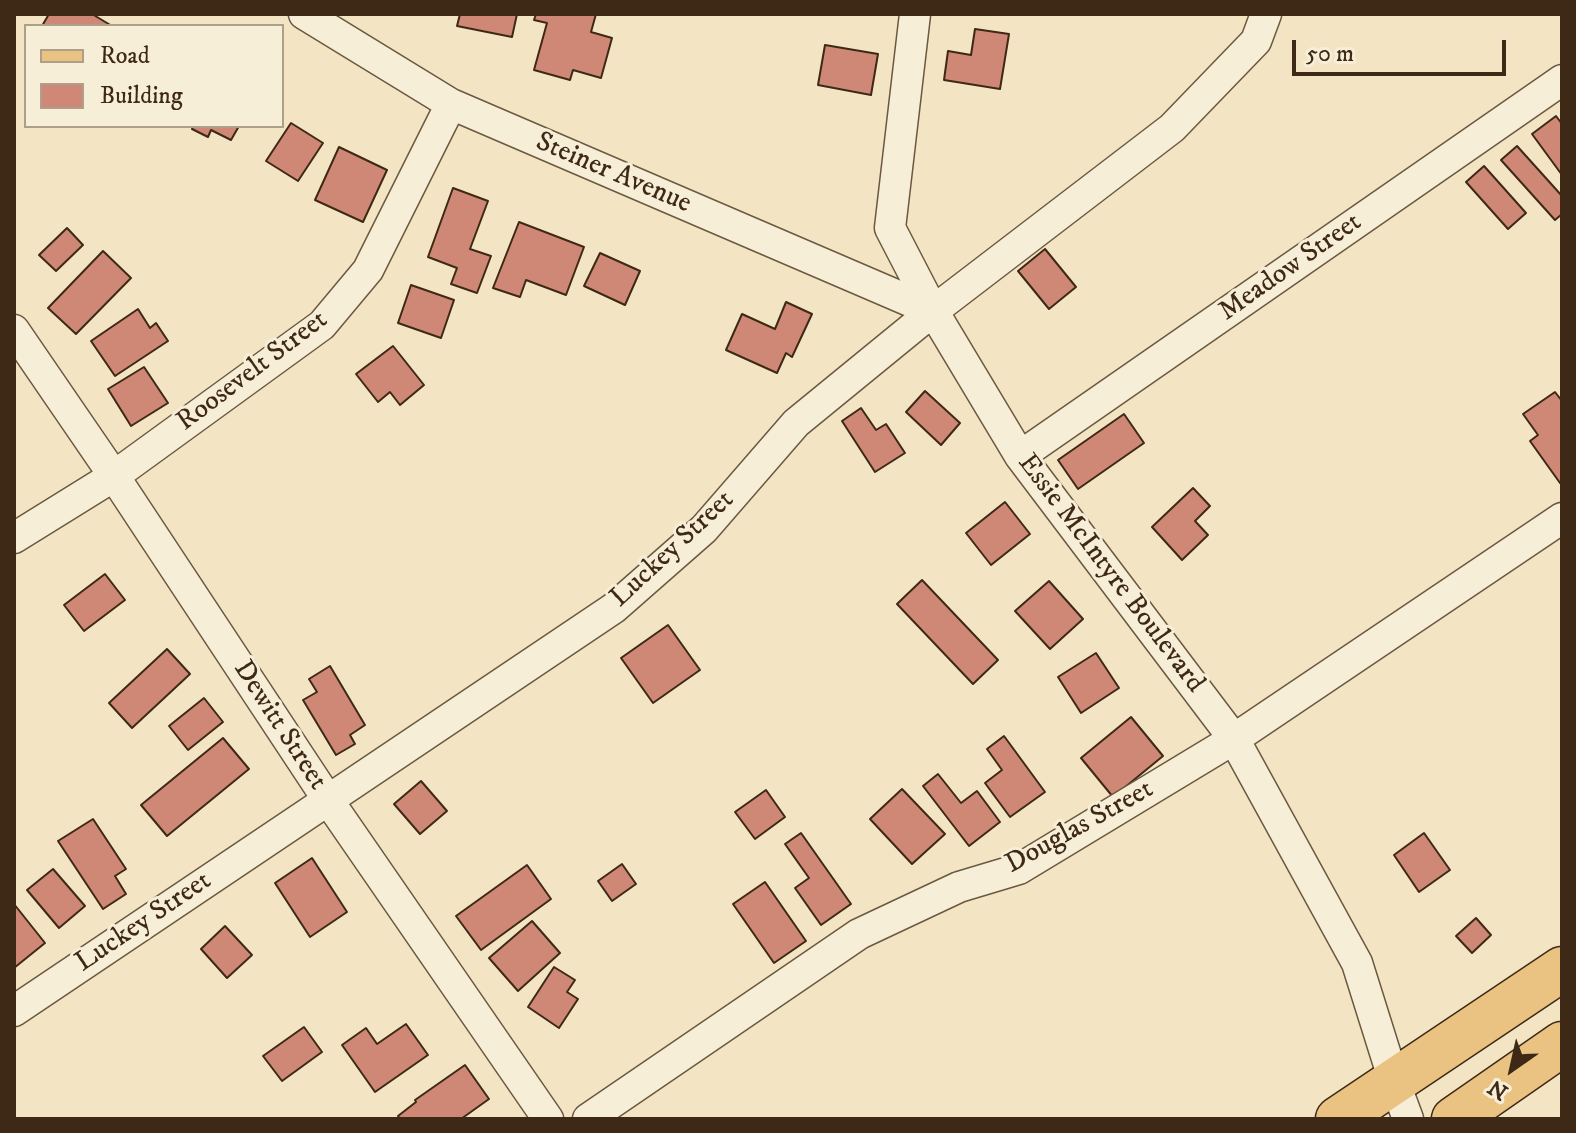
<!DOCTYPE html>
<html>
<head>
<meta charset="utf-8">
<style>
	body { margin:0 }
	#map { position:relative; width:1576px; height:1133px; overflow:hidden; background:#f3e5c3; font-family:"IM FELL DW Pica",serif }
	canvas { display:block }
	.frame { position:absolute; inset:0; border:16px solid #3e2916; pointer-events:none }
	.legend { position:absolute; left:24px; top:24px; width:260px; height:104px; box-sizing:border-box; background:#f7eed8; border:2px solid #ad9f8a; margin:0; padding:10px 14px; list-style:none; font-size:24px; color:#3e2916 }
	.legend li { display:flex; align-items:center; gap:16px; height:40px }
	.legend b { width:40px; border:2px solid #ad9f8a }
	.north { position:absolute; left:1472px; top:1029px; width:80px; height:80px; -webkit-text-stroke:6px #f7eed8; paint-order:stroke; rotate:214deg; font-size:22px; font-weight:700; line-height:32px; text-align:center; color:#3e2916 }
	.north::after { content:''; display:block; margin:auto; width:28px; height:36px; background:#3e2916; clip-path:polygon(50% 0,100% 100%,50% 72%,0 100%) }
	.scale { position:absolute; left:1292px; top:40px; width:214px; height:36px; box-sizing:border-box; border:4px solid #3e2916; border-top:0; padding-left:10px; font-size:24px; line-height:28px; white-space:nowrap; color:#3e2916; -webkit-text-stroke:6px #f7eed8; paint-order:stroke }
</style>
</head>
<body>
<div id="map">
<canvas width="1576" height="1133"></canvas>
<div class="frame"></div>
<ul class="legend">
<li><b style="height:10px;background:#eac282"></b>Road</li>
<li><b style="height:22px;background:#d08876"></b>Building</li>
</ul>
<div class="north">N</div>
<div class="scale">50 m</div>
</div>
<script>
const context = document.querySelector('canvas').getContext('2d');
context.lineJoin = 'round';
function fillPath(path, color) { context.fillStyle = color; context.fill(path, 'evenodd'); }
function strokePath(path, color, width, dash) { context.strokeStyle = color; context.lineWidth = width; context.lineCap = dash ? 'butt' : 'round'; context.setLineDash(dash || []); context.stroke(path); }
function label(font, color, halo, rows, align = 'center') {
  context.font = font + ' "IM FELL DW Pica",serif'; context.lineWidth = 6; context.setLineDash([]); context.textBaseline = 'middle'; context.strokeStyle = halo; context.fillStyle = color; for (const [text, x, y, turn = 0] of rows) {
    context.save(); context.translate(x, y); context.rotate((+turn || 0) * Math.PI / 180); context.textAlign = isNaN(turn) ? turn : align; if (halo) context.strokeText(text, 0, 0); context.fillText(text, 0, 0); context.restore();
  }
}
const building = new Path2D(`
	M 49,14 L 92,14 L 112,26 L 42,26 Z
	M 460,14 L 517,14 L 512,37 L 457,26 Z
	M 536,14 L 596,14 L 591,32 L 612,38 L 601,78 L 573,70 L 570,80 L 534,70 L 547,23 L 534,20 Z
	M 975,29 L 1009,34 L 1000,89 L 944,80 L 948,51 L 971,55 Z
	M 825,45 L 878,54 L 871,95 L 818,85 Z
	M 1556,116 L 1562,124 L 1562,175 L 1532,134 Z
	M 291,123 L 323,143 L 298,181 L 266,161 Z
	M 193,126 L 239,126 L 231,140 L 211,130 L 208,137 L 192,129 Z
	M 1517,146 L 1562,196 L 1562,214 L 1555,220 L 1501,160 Z
	M 339,147 L 387,170 L 363,222 L 315,200 Z
	M 1484,166 L 1526,213 L 1508,229 L 1466,182 Z
	M 453,188 L 488,201 L 470,249 L 491,256 L 477,293 L 451,284 L 457,268 L 428,257 Z
	M 519,222 L 584,247 L 566,295 L 526,280 L 520,297 L 493,288 Z
	M 67,228 L 83,245 L 56,271 L 39,255 Z
	M 1045,249 L 1076,287 L 1049,309 L 1018,271 Z
	M 103,251 L 131,278 L 76,334 L 48,308 Z
	M 600,253 L 640,271 L 625,305 L 584,286 Z
	M 411,285 L 454,300 L 441,338 L 398,323 Z
	M 786,302 L 812,314 L 792,357 L 786,353 L 777,373 L 726,350 L 742,314 L 775,329 Z
	M 138,309 L 150,328 L 156,323 L 168,341 L 115,376 L 91,341 Z
	M 393,346 L 424,385 L 400,405 L 390,392 L 378,402 L 356,374 Z
	M 144,367 L 168,403 L 131,426 L 108,389 Z
	M 925,391 L 960,423 L 941,445 L 906,412 Z
	M 1555,392 L 1562,401 L 1562,481 L 1560,483 L 1530,441 L 1538,435 L 1523,414 Z
	M 861,408 L 876,430 L 886,424 L 905,453 L 875,472 L 842,421 Z
	M 1124,414 L 1144,443 L 1078,489 L 1058,460 Z
	M 1193,488 L 1210,506 L 1195,521 L 1208,535 L 1182,560 L 1152,527 Z
	M 1005,502 L 1030,534 L 991,565 L 966,533 Z
	M 105,574 L 125,600 L 84,631 L 64,605 Z
	M 922,580 L 998,660 L 973,684 L 897,604 Z
	M 1049,581 L 1083,619 L 1050,649 L 1015,611 Z
	M 668,625 L 700,670 L 653,703 L 621,658 Z
	M 167,649 L 190,674 L 132,728 L 109,703 Z
	M 1096,653 L 1119,688 L 1081,713 L 1058,677 Z
	M 330,666 L 365,725 L 350,735 L 355,744 L 336,755 L 303,700 L 317,692 L 309,679 Z
	M 204,698 L 223,722 L 188,750 L 169,726 Z
	M 1131,717 L 1163,756 L 1113,797 L 1081,758 Z
	M 1004,736 L 1045,792 L 1010,817 L 985,783 L 1002,770 L 987,749 Z
	M 223,738 L 249,769 L 167,836 L 141,805 Z
	M 938,774 L 961,803 L 977,791 L 1000,822 L 969,846 L 923,786 Z
	M 421,781 L 447,811 L 420,834 L 394,804 Z
	M 902,789 L 945,834 L 912,864 L 870,819 Z
	M 766,790 L 785,817 L 755,839 L 735,812 Z
	M 93,819 L 126,869 L 115,876 L 126,894 L 103,909 L 58,841 Z
	M 801,833 L 851,904 L 821,925 L 795,888 L 809,878 L 785,844 Z
	M 1424,833 L 1450,870 L 1419,892 L 1394,855 Z
	M 312,858 L 347,912 L 310,937 L 275,883 Z
	M 622,864 L 636,884 L 612,901 L 598,881 Z
	M 527,865 L 551,899 L 481,950 L 456,916 Z
	M 53,869 L 85,906 L 59,928 L 27,890 Z
	M 765,882 L 806,941 L 774,963 L 733,904 Z
	M 14,904 L 45,943 L 14,968 Z
	M 1476,918 L 1491,935 L 1472,953 L 1456,936 Z
	M 532,921 L 560,953 L 518,991 L 489,958 Z
	M 225,926 L 252,955 L 227,978 L 201,949 Z
	M 554,967 L 575,980 L 567,992 L 578,999 L 559,1028 L 528,1007 Z
	M 406,1024 L 428,1055 L 375,1092 L 342,1045 L 366,1028 L 377,1044 Z
	M 304,1027 L 322,1052 L 282,1081 L 263,1056 Z
	M 465,1065 L 489,1099 L 461,1119 L 400,1119 L 398,1116 L 416,1102 L 415,1100 Z`);
const minor = new Path2D(`
	M 304,14 L 451,104 L 933,311
	M 915,14 L 890,228 L 933,311 L 1020,456 L 1234,739 L 1357,963 L 1394,1081 L 1408,1119
	M 14,330 L 114,476 L 328,800 L 548,1119
	M 1020,456 L 1562,80
	M 14,538 L 114,476 L 322,325 L 368,270 L 451,104
	M 14,1011 L 614,608 L 704,529 L 796,423 L 933,311 L 1172,128 L 1256,41 L 1266,14
	M 588,1119 L 859,934 L 959,887 L 1019,869 L 1234,739 L 1562,518`);
const primary = new Path2D(`
	M 1338,1119 L 1562,969
	M 1454,1119 L 1562,1044`);
const streetNames = [
	["Steiner Avenue",613,174,23],
	["Meadow Street",1291,268,-35],
	["Roosevelt Street",253,372,-37],
	["Luckey Street",673,550,-43],
	["Essie McIntyre Boulevard",1110,574,53],
	["Dewitt Street",279,726,57],
	["Douglas Street",1080,828,-29],
	["Luckey Street",144,923,-34]
];
fillPath(building, '#d08876');
strokePath(building, '#3e2916', 2);
strokePath(minor, '#6b5841', 33);
strokePath(primary, '#3e2916', 47);
strokePath(minor, '#f7eed8', 30);
strokePath(primary, '#eac282', 44);
label('28px', '#3e2916', '#f7eed8', streetNames);
</script>
</body>
</html>
